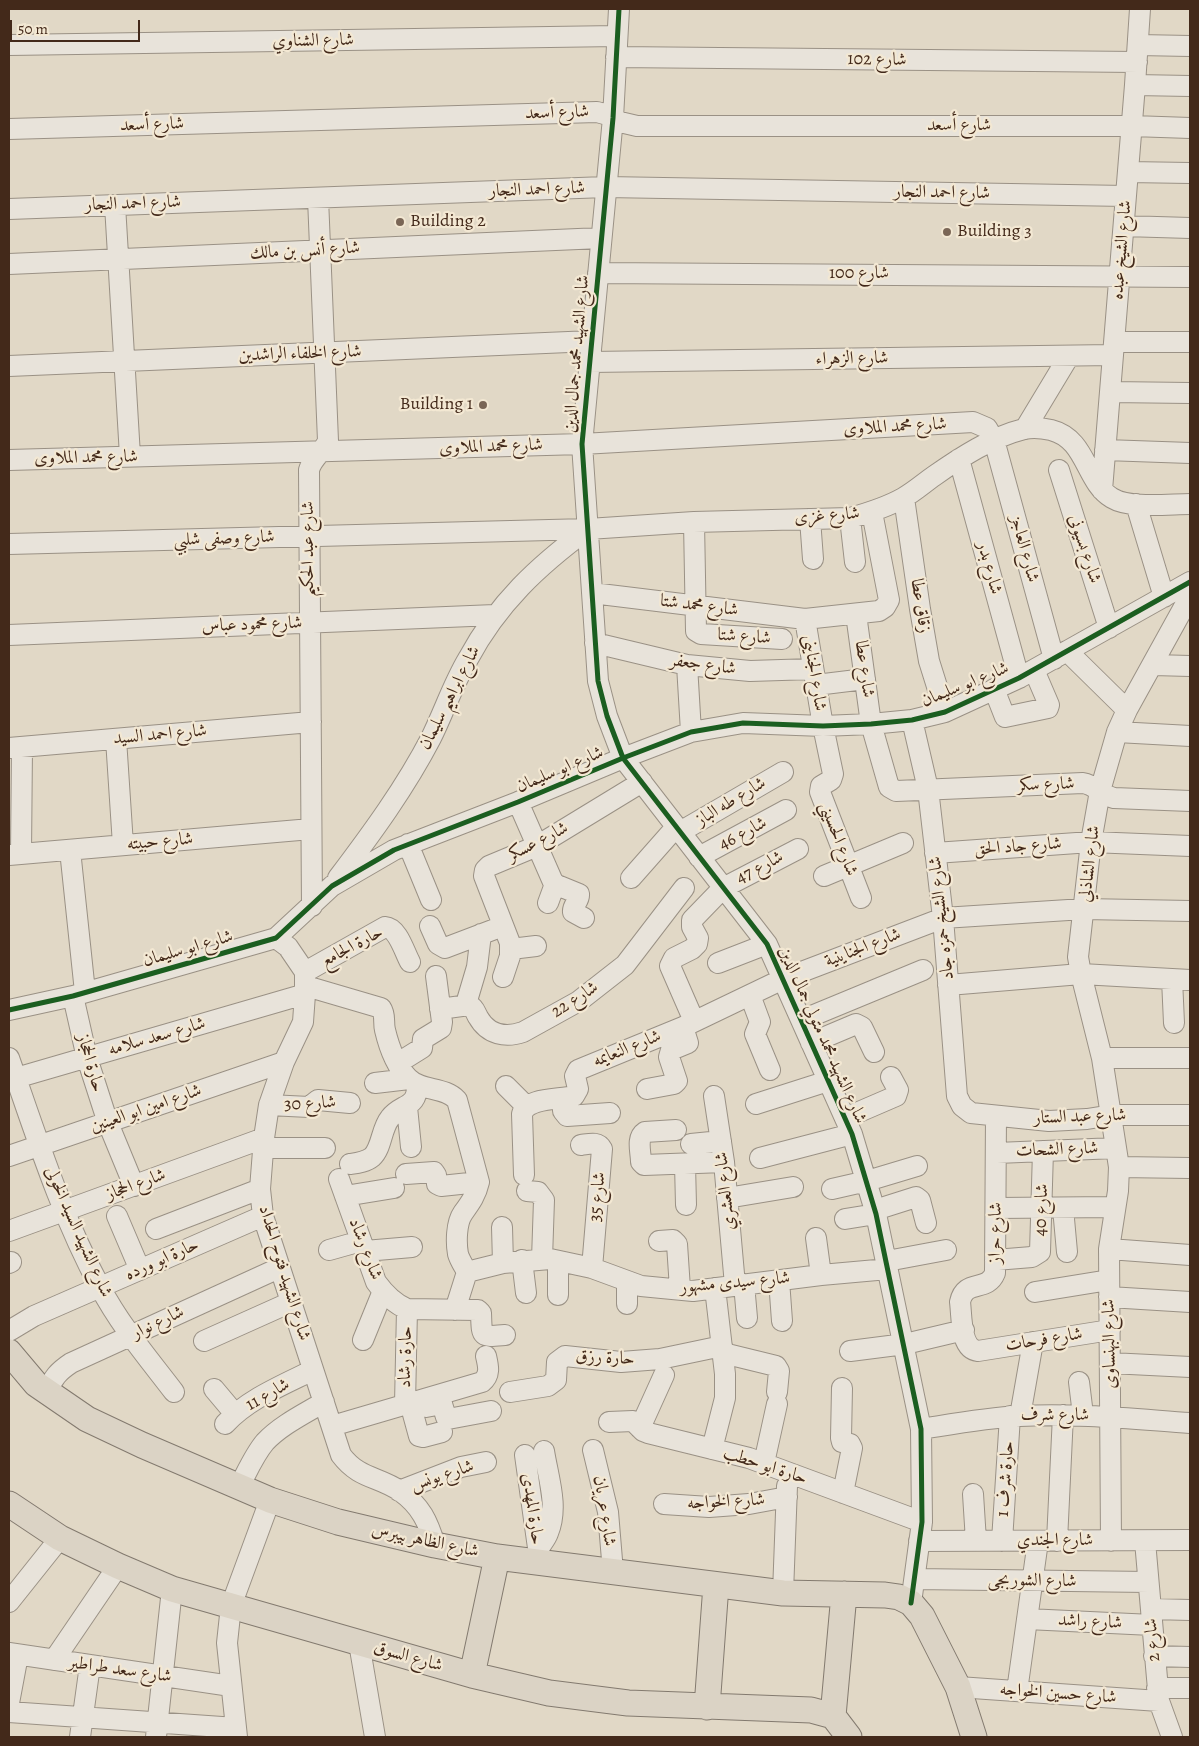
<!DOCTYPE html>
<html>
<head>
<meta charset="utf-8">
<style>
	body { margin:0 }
	#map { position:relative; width:1199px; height:1746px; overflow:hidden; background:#e1d8c6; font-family:Alegreya,serif }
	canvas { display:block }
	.frame { position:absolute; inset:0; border:10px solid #43291a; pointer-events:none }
	.scale { position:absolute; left:10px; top:20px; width:130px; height:22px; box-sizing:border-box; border:2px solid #43291a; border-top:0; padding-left:6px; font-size:15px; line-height:18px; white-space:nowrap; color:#43291a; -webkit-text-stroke:4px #f3e8d3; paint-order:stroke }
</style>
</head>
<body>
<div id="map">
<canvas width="1199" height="1746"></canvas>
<div class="frame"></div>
<div class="scale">50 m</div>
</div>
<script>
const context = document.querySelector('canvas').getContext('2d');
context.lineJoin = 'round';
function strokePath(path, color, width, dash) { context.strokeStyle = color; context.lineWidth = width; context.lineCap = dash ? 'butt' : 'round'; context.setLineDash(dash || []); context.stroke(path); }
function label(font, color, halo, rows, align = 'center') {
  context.font = font + ' Alegreya,Amiri,serif'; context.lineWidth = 4.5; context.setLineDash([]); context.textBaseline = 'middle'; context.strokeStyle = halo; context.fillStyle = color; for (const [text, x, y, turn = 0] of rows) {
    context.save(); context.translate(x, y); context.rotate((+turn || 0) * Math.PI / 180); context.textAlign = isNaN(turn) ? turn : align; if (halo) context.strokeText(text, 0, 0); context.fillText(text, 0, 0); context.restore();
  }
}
const minor = new Path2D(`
	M 619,9 L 613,118 L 582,444 L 598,681 L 607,716 L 623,758 L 767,944 L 852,1134 L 876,1214 L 921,1429 L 922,1522 L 911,1603
	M 9,45 L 617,36
	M 1138,45 L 1190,46
	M 616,57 L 1137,62
	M 1135,85 L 1190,86
	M 9,129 L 597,112 L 608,115 L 620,122 L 637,126 L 1132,126 L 1190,128
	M 1128,172 L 1190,173
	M 115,205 L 130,456
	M 9,209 L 606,187 L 1126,196
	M 1124,226 L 1190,228
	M 9,264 L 601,238
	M 598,273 L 1190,277
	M 1114,342 L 1190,342
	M 590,362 L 1113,355
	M 9,366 L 592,341
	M 1110,392 L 1190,393
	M 1025,429 L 1069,356
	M 1105,450 L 1190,453
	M 959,459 L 1019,678
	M 9,460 L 582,444 L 973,422 L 987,428 L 994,440 L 1054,659
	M 1059,470 L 1109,628
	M 1102,490 L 1135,85 L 1140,9
	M 904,498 L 920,609 L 929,661 L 945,712
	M 1136,504 L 1164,597
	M 850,518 L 855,562
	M 810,519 L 813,559
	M 694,522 L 696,631 L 701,634 L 782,639
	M 9,544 L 588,529 L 694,522 L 850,518 C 868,513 887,507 903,498 C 914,492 924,483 934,476 C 961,457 992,437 1024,429 C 1033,427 1042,428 1051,430 C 1087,439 1085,482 1112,498 C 1130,509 1169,504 1190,504
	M 592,593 L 805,619 L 879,611 L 885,607 L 889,600 L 872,512
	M 856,614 L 871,724 L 889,787 L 896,791 L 1083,783 C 1095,785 1102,795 1114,798 L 1190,801
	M 805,619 L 823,726 L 833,774 L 831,780 L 821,786 L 820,792 L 861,898
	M 9,635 L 495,615
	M 595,643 L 687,665 L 750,671 L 813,669
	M 1067,651 L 1127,710
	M 687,665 L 691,732
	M 1153,665 L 1190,666
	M 816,685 L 865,679
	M 994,689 L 1005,717 L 1048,708 L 1049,705 L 1034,670
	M 912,720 L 928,789 L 943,918 L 957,1096 L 962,1106 L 971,1113 L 1049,1121 L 1087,1119 L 1112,1115 L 1190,1115
	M 1117,732 L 1190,736
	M 116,739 L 123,845
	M 9,748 L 311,722
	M 518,802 L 553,882 L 557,885 L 579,894 C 580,901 572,905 573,912 L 584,918
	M 680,832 L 783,772
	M 408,844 L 431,900
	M 70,850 L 85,992
	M 935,853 L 1091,842 L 1190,846
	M 21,854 L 22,747
	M 9,855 L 311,829
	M 699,857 L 786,810
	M 824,876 L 903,843
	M 338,878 C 372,833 405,788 431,738 C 444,712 453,684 468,659 C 498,603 538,566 588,529
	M 631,878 L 676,827
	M 548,903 L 555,884
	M 312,906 L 309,470 C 312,458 323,452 328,441 L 318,198
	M 430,926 L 438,944 L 445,948 L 503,926
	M 276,938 L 288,947 L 305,972 L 305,994 L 303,1022 L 284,1062 L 269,1105 L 264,1138 L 260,1189 L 263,1216 L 341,1455 C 359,1479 378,1476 400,1491 C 421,1506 428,1522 435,1545
	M 511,949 L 536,946
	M 718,963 L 767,944
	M 305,972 L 385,927 C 398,928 404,951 410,962
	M 503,977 L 510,956 L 510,943 L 484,876 L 485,870 L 489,866 L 537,846 L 642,782
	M 1172,979 L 1174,1023
	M 948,985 L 1081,974 L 1190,980
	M 306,986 L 381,1008 C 386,1015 383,1022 385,1030 C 389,1047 396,1066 408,1078 C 422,1092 444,1086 457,1100 L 479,1182 C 476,1195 471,1202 463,1213 C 456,1223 456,1243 458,1254 C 460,1261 464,1266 467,1272 L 455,1310
	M 750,995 L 760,1022 L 755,1034 L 770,1070
	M 73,996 L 87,1058 L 108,1123 L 134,1186
	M 466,1004 L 477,967 L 481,934
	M 440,1009 L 469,1005 C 475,1008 475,1012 478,1017 C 488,1035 506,1038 523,1032 L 579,1001 L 625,965 L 684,888
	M 9,1010 L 73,996 L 276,938 L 332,886 L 394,850 L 518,802 L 623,758 L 691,732 L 743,723 L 823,726 L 871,724 L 912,720 L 945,712 L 1019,678 L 1190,582
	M 802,1020 L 923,970
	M 694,1021 L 670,966 L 674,958 L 692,949 L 697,944 L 698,938 L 692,927 L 692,920 L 723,888 L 798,849
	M 811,1043 L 856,1024 L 862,1027 L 874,1052
	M 9,1058 C 36,1135 61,1215 100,1287 C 120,1325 148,1358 174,1392
	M 1102,1058 L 1190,1058
	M 398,1063 L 422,1048 L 423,1039 L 441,1028 L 442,1022 L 436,976
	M 9,1080 L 305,994
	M 375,1083 L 409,1079
	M 506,1086 L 526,1106
	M 647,1089 L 674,1084 L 677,1081 L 669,1057 L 671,1050 L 688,1043 L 683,1027
	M 714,1096 L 724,1162 L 735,1285
	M 563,1098 L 563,1111 L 567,1116 L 610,1113
	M 756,1104 L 828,1081
	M 269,1105 L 309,1107 L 318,1100 L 350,1103
	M 407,1107 L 411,1147
	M 996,1116 L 995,1273 C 987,1293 965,1278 960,1302 C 962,1317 960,1349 978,1351 L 1110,1330
	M 845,1118 L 896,1096 L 898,1090 L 891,1077
	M 676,1130 L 645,1132 C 636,1138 641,1152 641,1162 L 644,1165 L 724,1162
	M 691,1144 L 721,1141
	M 581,1145 C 589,1144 598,1141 602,1149 L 592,1268
	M 263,1148 L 325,1148
	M 997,1153 L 1116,1148
	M 9,1156 L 284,1062
	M 760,1158 L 852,1134
	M 350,1164 C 357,1163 366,1162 372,1157 C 382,1148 381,1129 390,1118 C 401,1103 418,1109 417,1084
	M 685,1164 L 686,1205
	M 1119,1167 L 1190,1168
	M 406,1174 L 434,1172 L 436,1175 L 437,1184 L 441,1186 L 479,1182
	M 524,1175 L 522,1114 C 527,1097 559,1100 574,1096 L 578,1089 L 575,1076 L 578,1070 L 683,1027 L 783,979 L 943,918 L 1084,909 L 1190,911
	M 339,1179 L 376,1282 C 384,1293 395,1304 407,1309 L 478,1310 L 481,1313 C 482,1338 480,1337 505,1335
	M 832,1189 L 867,1181 L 917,1166
	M 527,1191 L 538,1192 L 544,1200 L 542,1259
	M 345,1196 L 394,1188
	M 727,1198 L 793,1187
	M 996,1208 L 1115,1207
	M 1063,1208 L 1067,1252
	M 875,1210 L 916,1197 L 920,1200 L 926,1223
	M 117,1216 L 140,1270
	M 845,1219 L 876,1214
	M 502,1227 L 503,1263
	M 156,1229 L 260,1189
	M 9,1231 L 264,1138
	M 816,1238 L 821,1275
	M 659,1241 L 673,1240 L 677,1244 L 680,1289
	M 1109,1249 L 1190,1255
	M 329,1250 L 361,1241
	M 365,1251 L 412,1247
	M 522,1260 L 526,1293
	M 995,1260 L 1032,1257 L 1040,1252 L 1043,1151
	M 558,1261 L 558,1295
	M 887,1261 L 946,1250
	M 9,1263 L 11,1262
	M 467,1272 L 503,1263 L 550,1259 L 592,1268 L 641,1286 L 693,1291 L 821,1275 L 888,1269
	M 779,1280 L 782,1321
	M 744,1284 L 747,1318
	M 1035,1292 L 1109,1280
	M 1109,1297 L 1190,1302
	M 627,1304 L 627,1281
	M 9,1331 L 34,1316 L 263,1216
	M 363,1340 L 383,1291
	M 204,1341 L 291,1302
	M 850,1351 L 905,1344 L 964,1330
	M 723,1353 L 776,1366 L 779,1371 L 777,1392
	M 1110,1363 L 1190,1367
	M 1079,1382 L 1083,1415
	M 842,1388 L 841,1438 L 842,1442 L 850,1444 L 852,1448 L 843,1493
	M 214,1389 L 235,1414
	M 48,1392 C 52,1378 59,1371 71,1363 L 279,1268
	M 510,1392 L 548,1386 L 556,1380 L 557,1362 L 565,1356 L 621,1362 L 660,1359 L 722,1346
	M 410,1403 L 419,1436 L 423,1437 L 442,1432
	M 405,1404 L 407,1309
	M 421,1404 L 426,1407 L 442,1404 L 446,1417 L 448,1419 L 491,1411
	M 1020,1416 L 1033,1342
	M 609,1422 L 633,1421 L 643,1431 L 648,1433 L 749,1458 L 922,1522
	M 225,1424 C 248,1399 283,1385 313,1370
	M 332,1426 L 482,1382 C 491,1375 488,1365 486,1356
	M 640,1428 L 664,1375
	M 921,1429 C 953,1424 986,1418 1019,1416 C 1077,1413 1133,1419 1190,1423
	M 712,1449 L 725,1398 L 725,1374 L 715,1288
	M 593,1450 L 608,1512 L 613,1572
	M 525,1455 L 540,1562
	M 764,1463 L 777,1404
	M 239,1487 C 247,1472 254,1455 265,1442 C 281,1425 304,1414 324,1402
	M 399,1491 L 461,1467 L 486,1462
	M 973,1494 L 976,1541
	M 664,1504 L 709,1507 L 749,1504 L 787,1497
	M 919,1541 L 1190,1540
	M 1002,1541 L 1010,1416
	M 1057,1541 L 1063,1415
	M 1111,1541 L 1109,1249 L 1118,1191 L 1119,1167 L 1102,1058 L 1081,974 L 1078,957 L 1091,842 L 1100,791 L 1117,732 L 1127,710 L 1190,596
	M 1145,1541 L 1159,1701 L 1172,1737
	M 538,1550 C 541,1544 546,1539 548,1533 C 559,1507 548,1477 544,1451
	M 915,1579 L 1148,1582
	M 783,1593 L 787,1486
	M 9,1602 L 60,1538
	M 1151,1609 L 1190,1610
	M 1027,1619 L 1152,1625
	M 359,1643 L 375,1737
	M 9,1653 L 231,1686
	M 1154,1656 L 1190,1657
	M 54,1660 L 118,1566
	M 958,1687 L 1159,1701
	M 1157,1688 L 1190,1688
	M 1017,1691 L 1038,1541
	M 9,1703 L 18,1655
	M 9,1712 L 236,1728
	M 80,1737 L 90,1665
	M 156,1737 L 172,1589
	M 237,1737 L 227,1643 L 231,1606 L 270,1500`);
const major = new Path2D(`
	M 9,1352 L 36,1384 L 87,1419 L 142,1445 L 270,1500 L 338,1522 L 435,1545 L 497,1557 L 783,1593 L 885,1595 L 899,1597 L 911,1603 L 922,1616 L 958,1687 L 974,1737
	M 9,1504 L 60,1538 L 118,1566 L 172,1589 L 472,1675 L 549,1693 L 628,1703 L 811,1710 L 833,1716
	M 472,1675 L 497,1557
	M 707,1707 L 716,1585
	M 833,1716 L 844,1594
	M 833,1716 L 849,1737`);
const cycleway = new Path2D(`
	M 619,9 L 613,118 L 582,444 L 598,681 L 607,716 L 623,758 L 767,944 L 852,1134 L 876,1214 L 921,1429 L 922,1522 L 911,1603
	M 9,1010 L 73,996 L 276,938 L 332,886 L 394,850 L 518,802 L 623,758 L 691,732 L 743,723 L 823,726 L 871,724 L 912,720 L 945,712 L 1019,678 L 1190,582`);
const markers = [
	[400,222,5,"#7a6656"],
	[947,232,5,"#7a6656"],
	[483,405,5,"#7a6656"]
];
const streetNames = [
	["شارع الشناوي",313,41,-1],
	["شارع 102",877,60,1],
	["شارع أسعد",557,113,-2],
	["شارع أسعد",152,125,-2],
	["شارع أسعد",959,126],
	["شارع احمد النجار",537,190,-2],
	["شارع احمد النجار",942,193,1],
	["شارع احمد النجار",133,204,-2],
	["شارع الشيخ عبده",1122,250,-85],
	["شارع أنس بن مالك",305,251,-3],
	["شارع 100",859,274],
	["شارع الخلفاء الراشدين",300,354,-2],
	["شارع الشهيد محمد جمال الدين",577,354,-85],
	["شارع الزهراء",852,359,-1],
	["شارع محمد الملاوى",895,427,-3],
	["شارع محمد الملاوى",491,447,-2],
	["شارع محمد الملاوى",86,458,-1],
	["شارع غزى",827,516,-4],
	["شارع وصفى شلبي",224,539,-2],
	["شارع عبد الحكيم",309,549,-90],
	["شارع العاجز",1024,549,75],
	["شارع بسيونى",1084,549,72],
	["شارع بدر",989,568,75],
	["شارع محمد شتا",699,606,7],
	["زقاق عطا",920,606,81],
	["شارع محمود عباس",252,625,-2],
	["شارع شتا",744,637,4],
	["شارع جعفر",703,665,8],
	["شارع عطا",864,669,82],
	["شارع الجناينى",814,673,81],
	["شارع ابو سليمان",965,685,-22],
	["شارع ابراهيم سليمان",450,698,-63],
	["شارع احمد السيد",160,735,-5],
	["شارع ابو سليمان",560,770,-23],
	["شارع سكر",1046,785,-2],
	["شارع طه الباز",731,802,-31],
	["شارع 46",743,834,-28],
	["شارع الحسيني",838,839,69],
	["شارع حبيته",160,842,-5],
	["شارع عسكر",538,842,-27],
	["شارع جاد الحق",1018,847,-4],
	["شارع الشاذلي",1090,864,-83],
	["شارع 47",760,868,-28],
	["شارع الشيخ حمزه جاد",942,918,-96],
	["حارة الجامع",352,947,-28],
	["شارع الجناينية",863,948,-21],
	["شارع ابو سليمان",188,949,-16],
	["شارع 22",575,1000,-33],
	["شارع الشهيد محمد متولي جمال الدين",822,1035,66],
	["شارع سعد سلامه",157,1037,-16],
	["شارع النعايمه",627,1049,-22],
	["حارة الحجاز",90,1063,74],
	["شارع 30",310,1104,-3],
	["شارع امين ابو العينين",146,1109,-19],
	["شارع عبد الستار",1080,1117,-2],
	["شارع الشحات",1057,1150,-2],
	["شارع الحجاز",136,1185,-20],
	["شارع العشري",726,1191,-96],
	["شارع 35",598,1197,-85],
	["شارع 40",1042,1210,-88],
	["شارع الشهيد السيد الخولى",78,1232,66],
	["شارع حراز",996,1233,-89],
	["شارع رشاد",365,1249,69],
	["حارة ابو ورده",162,1260,-24],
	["شارع الشهيد فتوح الحداد",284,1273,73],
	["شارع سيدى مشهور",735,1283,-5],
	["شارع نوار",158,1323,-25],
	["شارع فرحات",1044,1340,-9],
	["شارع البهنساوى",1110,1344,-91],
	["حارة رشاد",406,1357,-89],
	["حارة رزق",605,1358,3],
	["شارع 11",268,1395,-30],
	["شارع شرف",1055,1416],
	["حارة ابو حطب",765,1466,18],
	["شارع يونس",442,1476,-18],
	["حارة شرف 1",1006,1479,-86],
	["شارع الخواجه",726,1502,-3],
	["حارة المهدى",532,1509,82],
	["شارع عريان",604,1511,81],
	["شارع الظاهر بيبرس",425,1541,12],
	["شارع الجندي",1055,1541],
	["شارع الشوربجى",1032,1581,1],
	["شارع راشد",1090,1622,3],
	["شارع 2",1153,1640,-95],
	["شارع السوق",408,1657,16],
	["شارع سعد طراطير",120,1670,8],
	["شارع حسين الخواجه",1058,1694,4]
];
const poiNames = [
	["Building 2",410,222],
	["Building 3",957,232],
	["Building 1",473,405,"right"]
];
strokePath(minor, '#9a9185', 22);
strokePath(major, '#837a6f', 27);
strokePath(minor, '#e8e3da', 20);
strokePath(major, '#dbd3c5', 25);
strokePath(cycleway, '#1b5e20', 5);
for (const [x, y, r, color] of markers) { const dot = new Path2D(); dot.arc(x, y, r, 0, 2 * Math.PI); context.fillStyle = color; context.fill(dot); strokePath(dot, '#f3e8d3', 2); }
label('18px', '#43291a', '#f3e8d3', streetNames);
label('18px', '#43291a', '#f3e8d3', poiNames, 'left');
</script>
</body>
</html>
